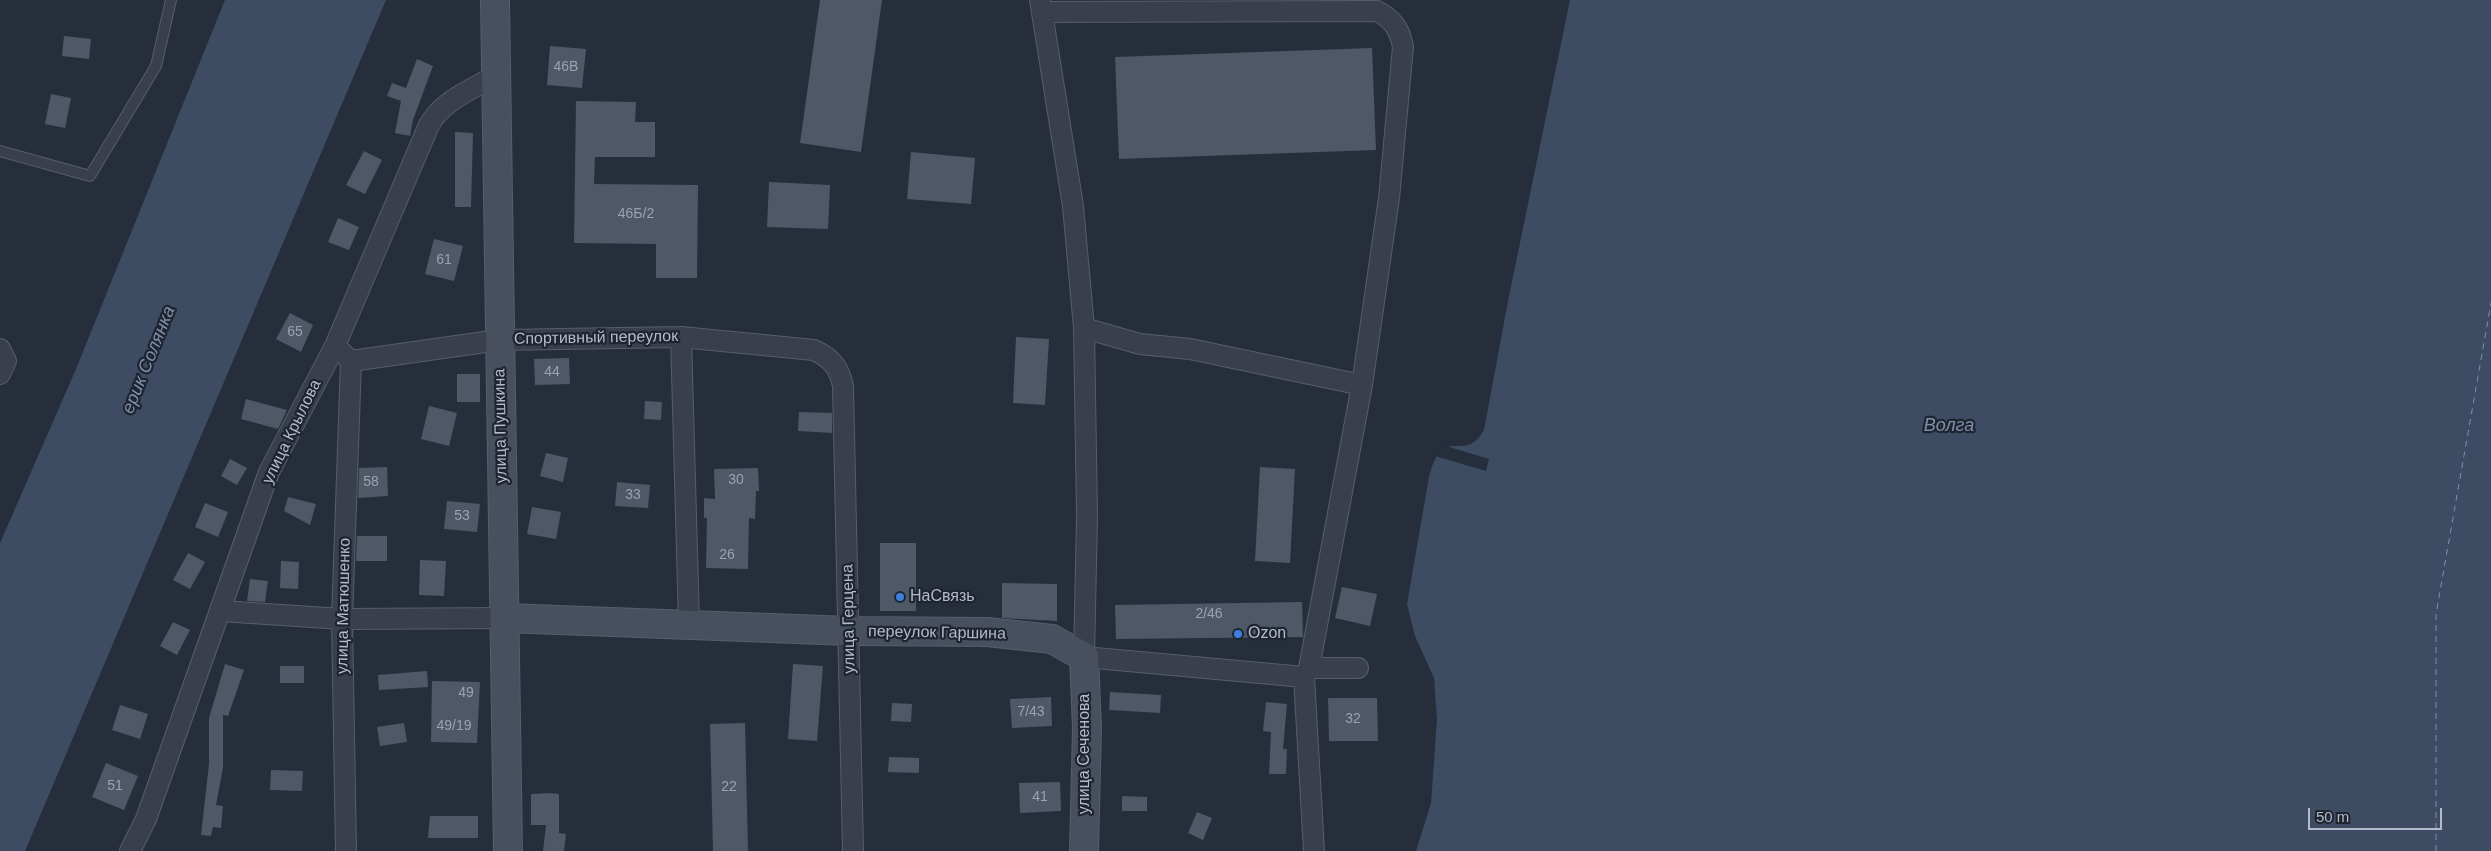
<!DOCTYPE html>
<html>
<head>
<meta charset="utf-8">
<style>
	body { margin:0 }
	#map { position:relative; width:2491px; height:851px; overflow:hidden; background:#262e3b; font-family:Arial,sans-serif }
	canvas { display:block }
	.scale { position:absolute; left:2308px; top:808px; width:134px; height:22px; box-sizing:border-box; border:2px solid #b5bbc7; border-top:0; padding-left:6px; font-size:15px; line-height:18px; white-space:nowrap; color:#b5bbc7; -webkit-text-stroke:4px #1e2531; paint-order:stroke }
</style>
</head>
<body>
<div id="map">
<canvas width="2491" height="851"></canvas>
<div class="scale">50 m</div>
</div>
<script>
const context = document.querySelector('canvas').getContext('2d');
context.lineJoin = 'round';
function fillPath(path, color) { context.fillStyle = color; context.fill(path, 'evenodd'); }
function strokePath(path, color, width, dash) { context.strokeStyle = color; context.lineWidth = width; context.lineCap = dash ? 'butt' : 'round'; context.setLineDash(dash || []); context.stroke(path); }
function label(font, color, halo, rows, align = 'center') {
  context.font = font + ' Arial,sans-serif'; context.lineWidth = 4.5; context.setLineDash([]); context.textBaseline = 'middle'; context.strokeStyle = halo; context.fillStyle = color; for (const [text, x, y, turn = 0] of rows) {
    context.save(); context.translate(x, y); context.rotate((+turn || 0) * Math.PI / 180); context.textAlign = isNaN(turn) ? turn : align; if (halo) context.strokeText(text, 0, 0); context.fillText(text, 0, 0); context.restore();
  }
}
const water = new Path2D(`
	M 225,0 L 386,0 L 25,851 L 0,851 L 0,543 L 76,369 Z
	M 1570,0 L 2491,0 L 2491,851 L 1416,851 L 1431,803 L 1437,719 L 1434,678 L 1415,636 L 1407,604 L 1429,477 C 1443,421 1464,466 1484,430 L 1508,301 Z`);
const pier = new Path2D(`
	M 1446,446 L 1489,459 L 1486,471 L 1435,456 Z`);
const ferry = new Path2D(`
	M 2436,851 L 2436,614 L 2491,303`);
const building = new Path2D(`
	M 820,0 L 882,0 L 861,152 L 800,143 Z
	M 64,36 L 91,39 L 89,59 L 62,56 Z
	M 550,46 L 586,49 L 582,88 L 547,85 Z
	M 1372,48 L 1376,150 L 1119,159 L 1115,57 Z
	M 417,59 L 433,66 L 413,120 L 410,136 L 395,133 L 401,101 L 387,96 L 392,83 L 406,88 Z
	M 51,94 L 71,98 L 65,128 L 45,124 Z
	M 576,101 L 636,102 L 635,122 L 655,122 L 655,157 L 595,157 L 594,184 L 698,185 L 697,278 L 656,278 L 656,244 L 574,243 Z
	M 455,132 L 473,133 L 471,207 L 455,207 Z
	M 364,151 L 382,160 L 365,194 L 346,185 Z
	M 911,152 L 975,158 L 971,204 L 907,199 Z
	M 769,182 L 830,185 L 828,229 L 767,227 Z
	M 338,218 L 359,227 L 349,250 L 328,242 Z
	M 434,239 L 463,246 L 454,281 L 425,274 Z
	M 290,313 L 313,325 L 301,352 L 276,339 Z
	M 1016,337 L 1049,339 L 1045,405 L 1013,403 Z
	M 569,358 L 570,384 L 535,385 L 534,359 Z
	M 457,374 L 480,374 L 480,402 L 457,402 Z
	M 246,399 L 287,410 L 278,429 L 241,419 Z
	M 645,401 L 662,402 L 661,420 L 644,419 Z
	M 429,406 L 457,413 L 449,446 L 421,439 Z
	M 799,412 L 832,413 L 832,433 L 798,431 Z
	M 546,453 L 568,458 L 563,482 L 540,476 Z
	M 230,459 L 247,468 L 237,485 L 221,476 Z
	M 387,467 L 388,496 L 358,498 L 359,468 Z
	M 1260,467 L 1295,469 L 1290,563 L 1255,561 Z
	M 758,468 L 759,491 L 756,491 L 755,519 L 749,518 L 748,569 L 706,568 L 707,518 L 704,518 L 704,498 L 715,499 L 714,469 Z
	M 617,482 L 650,485 L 648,508 L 615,506 Z
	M 288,497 L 316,504 L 310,525 L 284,511 Z
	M 447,501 L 480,504 L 477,532 L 444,529 Z
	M 205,503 L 228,512 L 218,537 L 195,527 Z
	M 532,507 L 561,512 L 556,539 L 527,534 Z
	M 357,536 L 387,536 L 387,561 L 356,561 Z
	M 880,543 L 916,543 L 916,611 L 880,611 Z
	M 188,553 L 205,562 L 190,589 L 173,580 Z
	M 420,560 L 446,561 L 444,596 L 419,595 Z
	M 281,561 L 299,562 L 298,589 L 280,588 Z
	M 250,579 L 268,581 L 265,602 L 247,601 Z
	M 1002,583 L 1057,584 L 1057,621 L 1002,618 Z
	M 1342,587 L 1377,594 L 1370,626 L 1335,618 Z
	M 1302,602 L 1303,637 L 1116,639 L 1115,605 Z
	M 173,622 L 190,630 L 177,655 L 160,646 Z
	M 225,664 L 244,670 L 228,716 L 223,715 L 223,768 L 216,805 L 223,806 L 221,828 L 213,827 L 211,836 L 201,835 L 209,764 L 209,718 Z
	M 793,664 L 823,666 L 817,741 L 788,739 Z
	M 280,666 L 304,666 L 304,683 L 280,683 Z
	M 427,671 L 428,687 L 379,690 L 378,675 Z
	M 432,681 L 480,682 L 477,743 L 431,742 Z
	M 1110,692 L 1161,695 L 1160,713 L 1109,710 Z
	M 1051,697 L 1052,726 L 1012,728 L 1010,699 Z
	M 1328,698 L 1377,698 L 1378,741 L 1329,741 Z
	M 1266,702 L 1287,704 L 1283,749 L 1287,749 L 1286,774 L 1269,774 L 1271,732 L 1263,731 Z
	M 892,703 L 912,704 L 911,722 L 891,721 Z
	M 120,705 L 148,714 L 140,739 L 112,730 Z
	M 404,723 L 407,742 L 380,746 L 377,727 Z
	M 745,723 L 748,851 L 713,851 L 710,724 Z
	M 889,757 L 919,758 L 919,773 L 888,772 Z
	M 106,763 L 138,776 L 124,810 L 92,797 Z
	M 271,770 L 303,771 L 302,791 L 270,790 Z
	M 1060,782 L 1061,811 L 1020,813 L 1019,783 Z
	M 550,793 L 559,794 L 559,833 L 566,834 L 564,851 L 543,851 L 546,825 L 531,825 L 531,794 Z
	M 1122,796 L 1147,797 L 1147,811 L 1122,811 Z
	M 1197,812 L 1212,818 L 1203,840 L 1188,833 Z
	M 430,816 L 478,816 L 478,838 L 428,838 Z`);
const service = new Path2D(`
	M 0,151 L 90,176 L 156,66 L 171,0`);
const minor = new Path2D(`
	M 1040,0 L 1073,206 L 1084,328 L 1087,516 L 1084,657 L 1304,677 L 1309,668 L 1358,668
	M 1043,12 L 1377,11 C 1393,19 1400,30 1403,47 L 1389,198 L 1362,385 L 1309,668
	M 1084,328 L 1140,344 L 1190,349 L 1362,385
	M 681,337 L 689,624
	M 335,346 L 351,361 L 499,340 L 681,337 L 814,350 C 831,358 839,367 843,386 L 853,851
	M 0,349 L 6,361 L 0,374
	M 221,611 L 342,619 L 506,618
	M 1304,677 L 1314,851
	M 130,851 L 146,819 L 269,472 L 335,346 L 429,125 C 443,100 471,90 495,76
	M 346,851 L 342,619 L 351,361`);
const secondary = new Path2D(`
	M 495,0 C 497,284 506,567 508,851
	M 506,618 L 849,631 L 987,632 L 1052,639 L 1084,657 L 1087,728 L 1084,851`);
const markers = [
	[900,597,5,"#3f7fe0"],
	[1238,634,5,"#3f7fe0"]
];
const numberNames = [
	["46В",566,67],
	["46Б/2",636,214],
	["61",444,260],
	["65",295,332],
	["44",552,372],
	["30",736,480],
	["58",371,482],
	["33",633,495],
	["53",462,516],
	["26",727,555],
	["2/46",1209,614],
	["49",466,693],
	["7/43",1031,712],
	["32",1353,719],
	["49/19",454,726],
	["51",115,786],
	["22",729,787],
	["41",1040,797]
];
const streetNames = [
	["Спортивный переулок",596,338,-1],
	["улица Пушкина",501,426,-91],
	["улица Крылова",292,432,-64],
	["улица Матюшенко",344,606,-89],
	["улица Герцена",849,619,-91],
	["переулок Гаршина",937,633,1],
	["улица Сеченова",1085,754,-90]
];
const poiNames = [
	["НаСвязь",910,597],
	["Ozon",1248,634]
];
const waterNames = [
	["ерик Солянка",149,360,-68],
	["Волга",1949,426]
];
fillPath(water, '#3d4b63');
fillPath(pier, '#262e3b');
strokePath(ferry, '#7f90ac', 1, [6, 5]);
fillPath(building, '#4e5867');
strokePath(service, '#575e6a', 12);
strokePath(minor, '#575e6a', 22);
strokePath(secondary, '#575e6a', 30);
strokePath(service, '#39404c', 10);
strokePath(minor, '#39404c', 20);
strokePath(secondary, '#484f5e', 28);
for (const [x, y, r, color] of markers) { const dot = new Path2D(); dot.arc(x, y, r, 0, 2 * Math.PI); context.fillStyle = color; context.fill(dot); strokePath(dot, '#1e2531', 2); }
label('14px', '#9ba2af', null, numberNames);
label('16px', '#b5bbc7', '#1e2531', streetNames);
label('16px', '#b5bbc7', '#1e2531', poiNames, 'left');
label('italic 18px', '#7f90ac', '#1e2531', waterNames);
</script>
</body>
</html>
